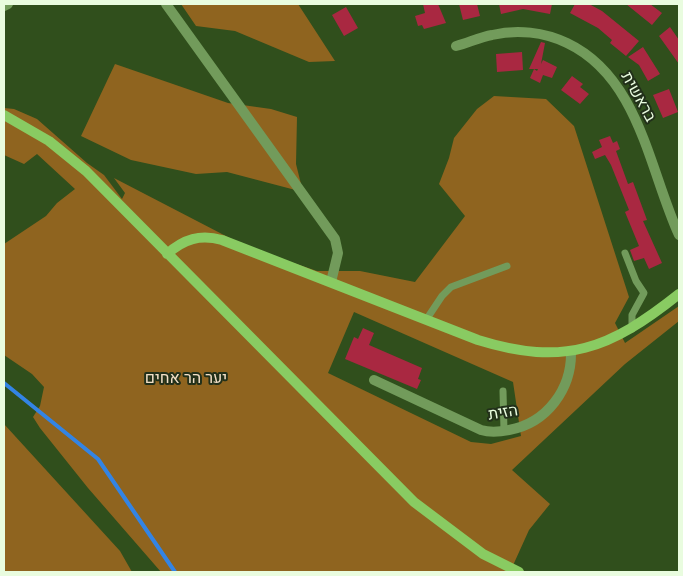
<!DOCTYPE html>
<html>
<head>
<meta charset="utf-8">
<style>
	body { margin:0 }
	#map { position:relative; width:683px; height:576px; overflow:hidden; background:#304f1c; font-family:"Space Grotesk",sans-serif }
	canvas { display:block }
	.frame { position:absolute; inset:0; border:5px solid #e9fcdf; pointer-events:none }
</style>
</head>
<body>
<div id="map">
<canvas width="683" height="576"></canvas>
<div class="frame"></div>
</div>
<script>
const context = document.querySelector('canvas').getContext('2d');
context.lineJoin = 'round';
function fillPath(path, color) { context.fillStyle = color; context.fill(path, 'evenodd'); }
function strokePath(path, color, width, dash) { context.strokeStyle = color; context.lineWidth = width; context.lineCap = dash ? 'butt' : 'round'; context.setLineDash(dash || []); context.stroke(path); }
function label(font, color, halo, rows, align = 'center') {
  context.font = font + ' "Space Grotesk",Heebo,sans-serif'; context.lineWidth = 4; context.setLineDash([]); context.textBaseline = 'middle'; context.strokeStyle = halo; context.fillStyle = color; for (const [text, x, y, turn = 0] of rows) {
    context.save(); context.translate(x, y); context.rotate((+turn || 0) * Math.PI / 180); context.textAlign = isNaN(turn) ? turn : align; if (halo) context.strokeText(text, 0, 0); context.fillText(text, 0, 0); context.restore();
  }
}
const forest = new Path2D(`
	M 181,4 L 298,4 L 335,61 L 309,62 L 235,31 L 196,26 Z
	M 115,64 L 228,103 L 271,109 L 297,117 L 296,164 L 303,192 L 227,172 L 196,174 L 131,160 L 81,136 Z
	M 494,96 L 546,99 L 574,126 L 629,297 L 615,323 L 625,343 L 679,306 L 679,321 L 625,364 L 512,470 L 550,504 L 529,530 L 510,572 L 161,572 L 88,488 L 40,428 L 33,417 L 40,406 L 44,387 L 32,374 L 4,355 L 4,244 L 46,216 L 57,203 L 75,189 L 37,154 L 24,164 L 4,155 L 4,108 L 14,109 L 37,119 L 87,163 L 104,175 L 122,199 L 125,193 L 114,178 L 249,248 L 317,271 L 360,271 L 415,282 L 465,216 L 439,184 L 449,158 L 454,138 L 477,109 ZM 354,312 L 513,382 L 521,436 L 491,444 L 471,442 L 328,373 Z
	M 4,424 L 120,551 L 132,572 L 4,572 Z`);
const stream = new Path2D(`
	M 4,383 L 98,459 L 175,572`);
const building = new Path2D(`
	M 423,4 L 438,4 L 446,23 L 424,29 L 422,25 L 418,26 L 415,16 L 425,13 Z
	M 459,4 L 477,4 L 480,16 L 463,20 Z
	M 499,4 L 552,4 L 550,14 L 523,9 L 501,14 Z
	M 575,4 L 589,4 L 602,11 L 639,41 L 626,56 L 610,43 L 612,40 L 598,28 L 570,13 Z
	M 626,4 L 650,4 L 662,13 L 652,25 Z
	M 346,7 L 358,28 L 344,36 L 332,15 Z
	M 670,27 L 679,40 L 679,64 L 659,36 Z
	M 541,42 L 545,43 L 541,64 L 543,60 L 557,67 L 552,78 L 543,75 L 540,83 L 530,78 L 534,69 L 537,71 L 538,69 L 529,69 Z
	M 643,47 L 660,74 L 648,81 L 639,65 L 628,57 Z
	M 522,52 L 523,70 L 497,72 L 496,54 Z
	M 572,76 L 583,84 L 580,87 L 589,94 L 580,104 L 561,90 Z
	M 669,89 L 678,112 L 663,118 L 653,95 Z
	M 610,136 L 613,143 L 617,141 L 620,149 L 616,151 L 628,184 L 633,182 L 647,220 L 643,221 L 662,263 L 649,269 L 644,258 L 634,261 L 630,250 L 639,246 L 625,212 L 629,210 L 611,165 L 605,155 L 595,159 L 592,152 L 602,147 L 599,140 Z
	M 363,328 L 374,333 L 369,345 L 422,368 L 418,379 L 421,380 L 417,389 L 345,359 L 354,337 L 358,339 Z`);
const lane = new Path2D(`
	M 625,253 L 636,281 L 644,293 L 632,315 L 632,329
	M 426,320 L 442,296 L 451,287 L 507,266
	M 503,391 L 504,431`);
const street = new Path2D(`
	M 166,4 L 335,239 L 338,253 L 331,282
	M 4,6 L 8,4
	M 456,46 C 468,43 480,37 492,35 C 517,29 544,32 567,43 C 639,77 649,169 679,235
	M 374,380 L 481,430 C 491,433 499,432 509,430 C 547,423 572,389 571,351`);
const secondary = new Path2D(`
	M 4,115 L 49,141 L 86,171 L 414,502 L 483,554 L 519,572
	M 167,254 C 184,239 200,234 222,240 L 478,340 C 565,367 610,349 679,294`);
const streetNames = [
	["בראשית",638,97,61],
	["הזית",503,413,-9]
];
const parkNames = [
	["יער הר אחים",186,379]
];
fillPath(forest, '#8f641f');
strokePath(stream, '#3384e4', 4);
fillPath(building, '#a92841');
strokePath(lane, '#729b5b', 7);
strokePath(street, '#729b5b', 10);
strokePath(secondary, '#89cb62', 10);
label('16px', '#e9fcdf', '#22301a', streetNames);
label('16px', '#f2dfc6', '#22301a', parkNames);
</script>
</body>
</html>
